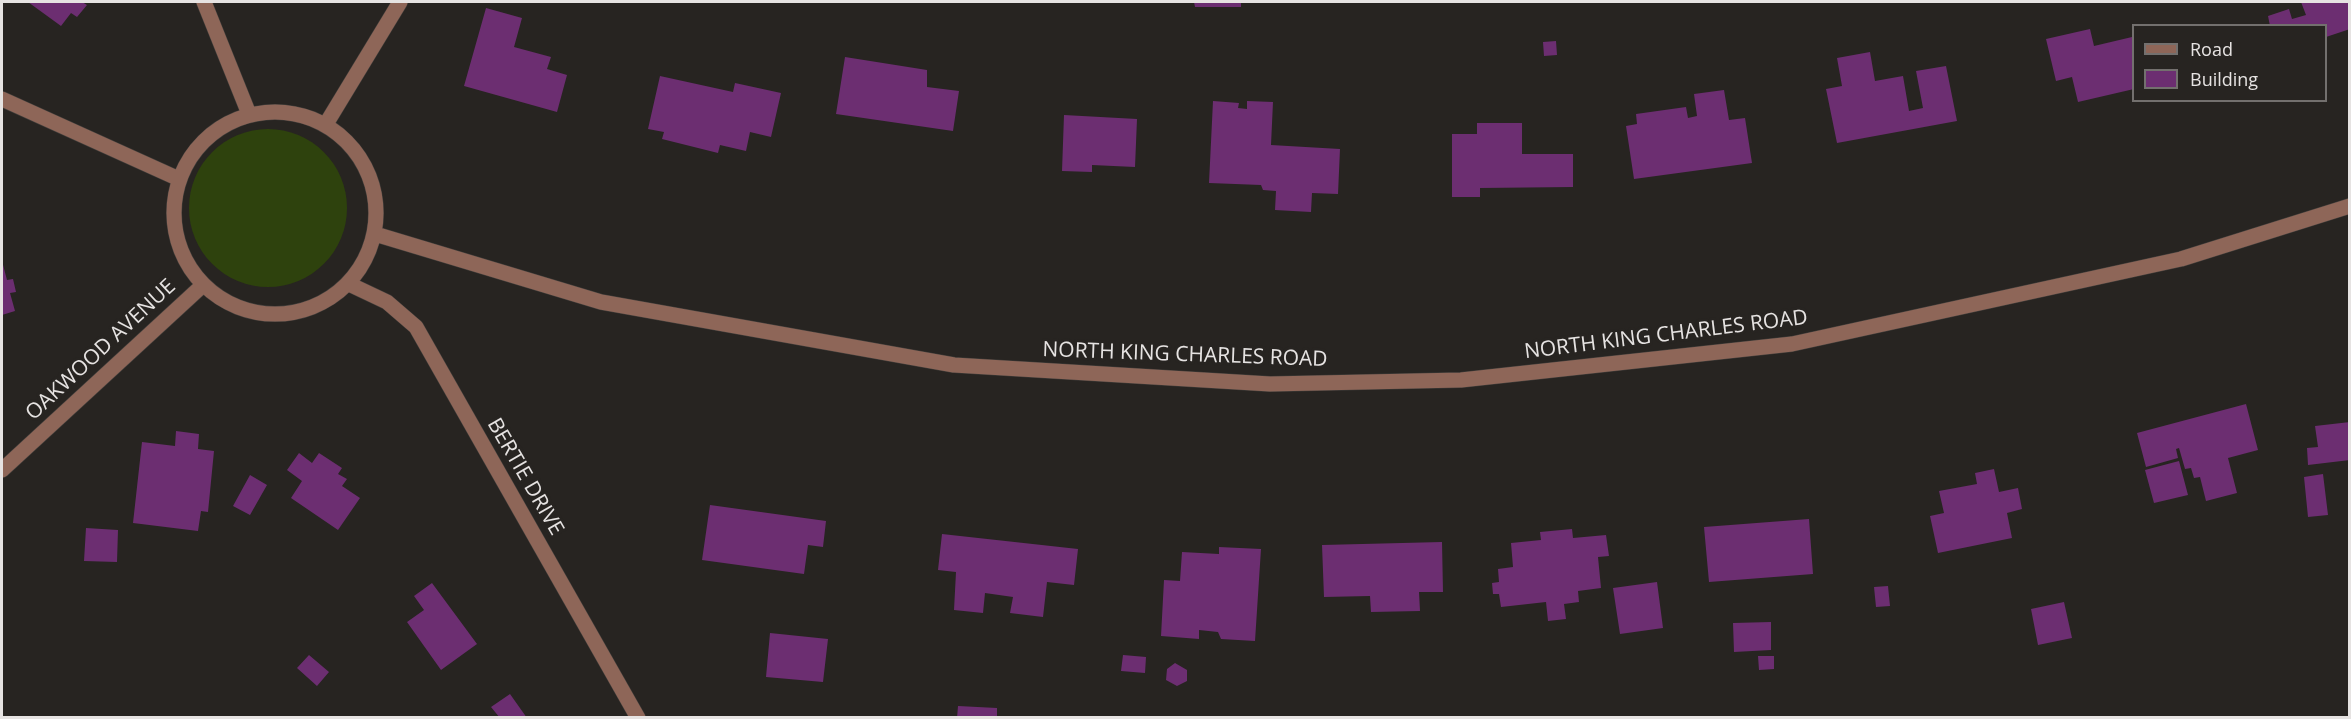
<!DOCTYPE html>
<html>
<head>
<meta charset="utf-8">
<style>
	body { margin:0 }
	#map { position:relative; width:2351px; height:719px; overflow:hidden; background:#272421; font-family:"Open Sans",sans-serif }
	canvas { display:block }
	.frame { position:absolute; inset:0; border:3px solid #e6e3e2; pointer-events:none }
	.legend { position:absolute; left:2132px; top:24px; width:195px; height:78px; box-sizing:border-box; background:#272421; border:2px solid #73706e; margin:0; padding:8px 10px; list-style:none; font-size:18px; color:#e6e3e2 }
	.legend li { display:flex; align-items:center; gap:12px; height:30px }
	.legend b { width:30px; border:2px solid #73706e }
</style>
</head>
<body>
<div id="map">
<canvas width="2351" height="719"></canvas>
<div class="frame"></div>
<ul class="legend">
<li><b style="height:8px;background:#8e6658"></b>Road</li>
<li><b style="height:16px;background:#6c2e71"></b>Building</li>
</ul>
</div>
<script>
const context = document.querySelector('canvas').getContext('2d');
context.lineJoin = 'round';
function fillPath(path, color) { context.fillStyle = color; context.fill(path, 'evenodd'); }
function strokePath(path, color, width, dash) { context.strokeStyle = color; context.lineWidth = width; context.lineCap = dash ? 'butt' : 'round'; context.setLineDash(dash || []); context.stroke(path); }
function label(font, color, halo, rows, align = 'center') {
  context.font = font + ' "Open Sans",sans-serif'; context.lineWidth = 6; context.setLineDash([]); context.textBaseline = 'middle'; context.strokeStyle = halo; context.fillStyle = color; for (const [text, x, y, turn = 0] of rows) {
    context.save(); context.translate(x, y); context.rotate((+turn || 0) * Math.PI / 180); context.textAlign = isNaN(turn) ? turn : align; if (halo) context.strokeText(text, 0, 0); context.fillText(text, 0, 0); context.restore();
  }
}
const green = new Path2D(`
	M189 208a79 79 0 1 1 158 0a79 79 0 1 1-158 0Z`);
const building = new Path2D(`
	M 28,2 L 82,2 L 87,5 L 77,17 L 71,13 L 61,26 Z
	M 1194,2 L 1241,2 L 1241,7 L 1195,7 Z
	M 2301,2 L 2350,2 L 2350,29 L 2326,37 L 2326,26 L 2270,26 L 2268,16 L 2289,9 L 2292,19 L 2306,15 Z
	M 486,8 L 522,18 L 514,47 L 551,57 L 547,69 L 567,75 L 557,112 L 464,86 Z
	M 2090,29 L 2094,46 L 2132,37 L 2134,89 L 2078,102 L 2072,77 L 2056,81 L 2046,39 Z
	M 1556,41 L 1557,55 L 1544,56 L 1543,42 Z
	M 1870,52 L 1875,81 L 1903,76 L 1909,111 L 1923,108 L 1916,71 L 1946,66 L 1957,121 L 1837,143 L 1826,89 L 1842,86 L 1837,58 Z
	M 845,57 L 927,70 L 927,87 L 959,91 L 953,131 L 836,114 Z
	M 660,76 L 733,92 L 735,83 L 781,93 L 771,137 L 750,132 L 746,151 L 720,145 L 718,153 L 662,139 L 664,132 L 648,129 Z
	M 1724,90 L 1729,120 L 1745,118 L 1752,163 L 1634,179 L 1626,126 L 1637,124 L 1636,114 L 1686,107 L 1688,118 L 1697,116 L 1694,94 Z
	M 1213,101 L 1239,103 L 1238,108 L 1247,109 L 1247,101 L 1273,102 L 1271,145 L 1340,149 L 1338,194 L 1312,193 L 1311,212 L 1275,210 L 1276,191 L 1263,190 L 1261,185 L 1209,183 Z
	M 1064,115 L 1137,119 L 1135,167 L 1092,165 L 1092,172 L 1062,171 Z
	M 1477,123 L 1522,123 L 1522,154 L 1573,154 L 1573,187 L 1480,188 L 1480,197 L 1452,197 L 1452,134 L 1477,134 Z
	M 2,261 L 7,280 L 13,279 L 16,292 L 10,293 L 15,311 L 2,315 Z
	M 2246,404 L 2258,450 L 2228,458 L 2237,493 L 2206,501 L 2200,477 L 2194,478 L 2191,468 L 2185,469 L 2179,448 L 2176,449 L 2178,458 L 2146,467 L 2137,433 Z
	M 2350,422 L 2350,460 L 2308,465 L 2307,448 L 2318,447 L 2315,426 Z
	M 176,431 L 199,434 L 198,449 L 214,451 L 208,512 L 201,511 L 198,531 L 133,523 L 142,442 L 175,446 Z
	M 299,453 L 312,463 L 319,453 L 342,468 L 338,474 L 347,479 L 342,486 L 360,498 L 338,530 L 291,498 L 302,481 L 287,470 Z
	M 2179,461 L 2188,495 L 2154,503 L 2145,470 Z
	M 1994,469 L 1999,492 L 2018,488 L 2022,509 L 2007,513 L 2012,538 L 1938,553 L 1930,516 L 1944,513 L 1939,491 L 1977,484 L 1975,473 Z
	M 2323,474 L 2328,515 L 2308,517 L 2304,477 Z
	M 250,475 L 267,485 L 250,515 L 233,506 Z
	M 710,505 L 826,521 L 823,547 L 808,545 L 804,574 L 702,560 Z
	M 1809,519 L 1813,574 L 1709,582 L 1704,527 Z
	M 86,528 L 118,530 L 117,562 L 84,561 Z
	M 1572,529 L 1573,538 L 1606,535 L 1609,556 L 1598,557 L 1601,588 L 1578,591 L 1579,602 L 1564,604 L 1566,619 L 1548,621 L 1546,602 L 1501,607 L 1499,594 L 1493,594 L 1492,583 L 1499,582 L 1498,569 L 1513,567 L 1511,543 L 1541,540 L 1540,532 Z
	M 942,534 L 1078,549 L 1074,585 L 1047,582 L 1043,617 L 1010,613 L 1013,597 L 985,593 L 983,613 L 954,610 L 956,572 L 938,570 Z
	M 1442,542 L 1443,592 L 1419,592 L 1420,611 L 1371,612 L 1370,596 L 1324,597 L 1322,545 Z
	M 1219,547 L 1261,549 L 1255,641 L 1221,639 L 1218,632 L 1199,630 L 1199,639 L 1161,636 L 1164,580 L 1180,581 L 1182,552 L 1219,554 Z
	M 1657,582 L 1663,628 L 1620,634 L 1613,588 Z
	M 432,583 L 477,644 L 441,670 L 407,622 L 424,610 L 414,596 Z
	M 1888,586 L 1890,606 L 1876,607 L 1874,587 Z
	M 2064,602 L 2072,638 L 2038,645 L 2031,609 Z
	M 1771,622 L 1771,650 L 1734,652 L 1733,623 Z
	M 770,633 L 828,639 L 823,682 L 766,677 Z
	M 309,655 L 329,672 L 317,686 L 297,668 Z
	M 1123,655 L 1146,657 L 1145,673 L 1121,671 Z
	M 1758,656 L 1774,656 L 1774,669 L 1759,670 Z
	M 1175,663 L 1187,670 L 1187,681 L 1177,686 L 1166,680 L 1167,669 Z
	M 510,694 L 527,718 L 500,718 L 491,707 Z
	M 958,706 L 997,708 L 997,718 L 957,718 Z`);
const minor = new Path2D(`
	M 204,2 L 249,114
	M 2,99 L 179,179
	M174 213a101 101 0 1 1 202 0a101 101 0 1 1-202 0Z
	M 326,124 L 400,2
	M 375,234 L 601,302 L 954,365 L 1270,384 L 1461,380 L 1792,344 L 2181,259 L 2350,206
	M 349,284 L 387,302 L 416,327 L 638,718
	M 2,470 L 203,285`);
const streetNames = [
	["NORTH KING CHARLES ROAD",1666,335,-7],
	["OAKWOOD AVENUE",101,350,-43],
	["NORTH KING CHARLES ROAD",1185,355,2],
	["BERTIE DRIVE",525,477,60]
];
fillPath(green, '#2e420d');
fillPath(building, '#6c2e71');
strokePath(minor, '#423f3c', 16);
strokePath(minor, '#8e6658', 15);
label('21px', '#e6e3e2', '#272421', streetNames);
</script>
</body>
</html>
